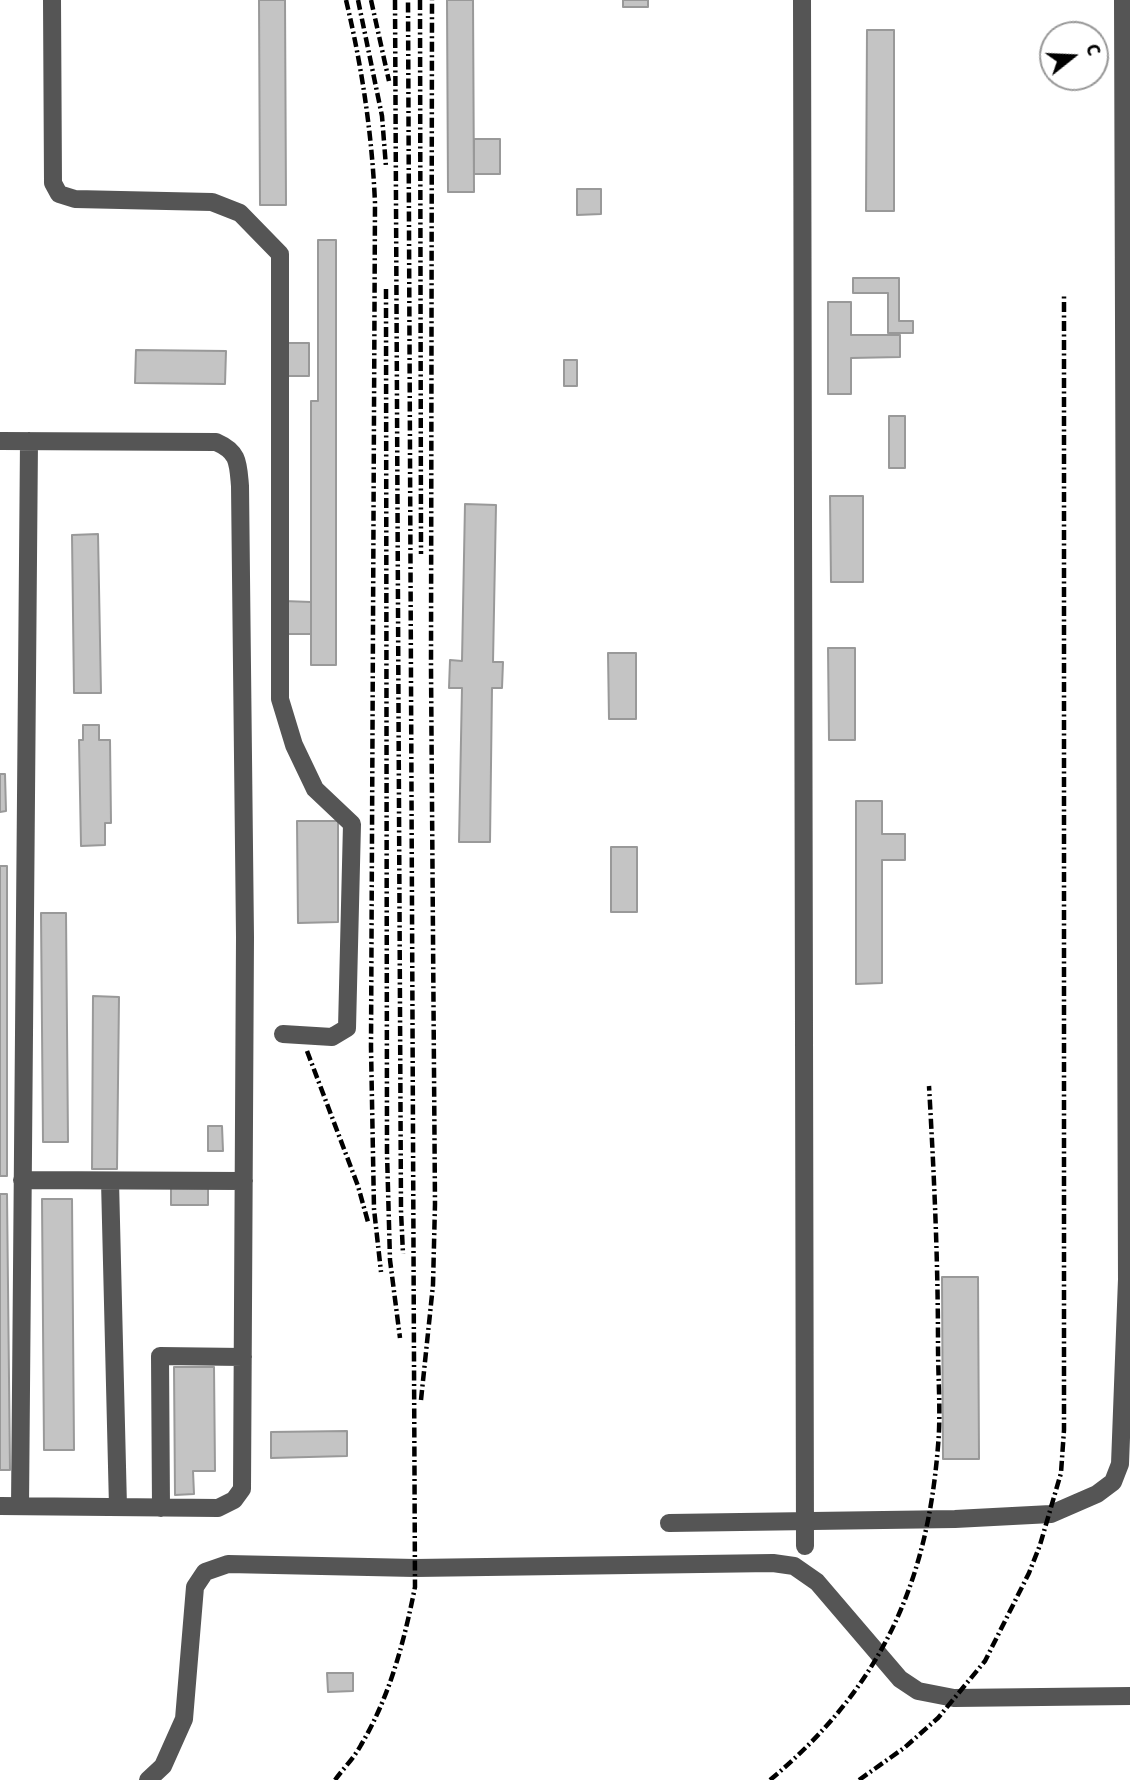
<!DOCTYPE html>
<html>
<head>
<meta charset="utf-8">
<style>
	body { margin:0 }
	#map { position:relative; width:1130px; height:1780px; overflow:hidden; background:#fff; font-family:"Source Sans 3",sans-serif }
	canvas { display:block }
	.north { position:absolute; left:1039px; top:21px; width:70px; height:70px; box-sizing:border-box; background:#fff; border:2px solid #999; border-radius:50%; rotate:72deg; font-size:19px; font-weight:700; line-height:28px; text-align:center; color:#000 }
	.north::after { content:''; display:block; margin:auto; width:24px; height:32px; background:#000; clip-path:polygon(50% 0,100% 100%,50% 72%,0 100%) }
</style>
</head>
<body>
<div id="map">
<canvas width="1130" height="1780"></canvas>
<div class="north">С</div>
</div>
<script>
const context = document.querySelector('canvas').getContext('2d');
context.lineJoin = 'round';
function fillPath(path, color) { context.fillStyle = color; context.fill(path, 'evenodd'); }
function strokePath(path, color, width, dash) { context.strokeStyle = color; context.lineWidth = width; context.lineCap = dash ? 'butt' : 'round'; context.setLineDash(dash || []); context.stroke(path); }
const building = new Path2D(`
	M 259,0 L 285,0 L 286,205 L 260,205 Z
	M 447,0 L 473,0 L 474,192 L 448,192 Z
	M 623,0 L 648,0 L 648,7 L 623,7 Z
	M 867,30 L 894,30 L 894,211 L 866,211 Z
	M 474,139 L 500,139 L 500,174 L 474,174 Z
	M 577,189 L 601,189 L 601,214 L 577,215 Z
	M 318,240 L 336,240 L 336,665 L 311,665 L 311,401 L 318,401 Z
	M 853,278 L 899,278 L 899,321 L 913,321 L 913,333 L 888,333 L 888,293 L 853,293 Z
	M 828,302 L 851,302 L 851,335 L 900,335 L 900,357 L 851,358 L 851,394 L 828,394 Z
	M 282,343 L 309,343 L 309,376 L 282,376 Z
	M 136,350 L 226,351 L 225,384 L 135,383 Z
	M 564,360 L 577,360 L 577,386 L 564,386 Z
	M 889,416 L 905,416 L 905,468 L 889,468 Z
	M 830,496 L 863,496 L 863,582 L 831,582 Z
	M 465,504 L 496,505 L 493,662 L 503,662 L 502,688 L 492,688 L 490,842 L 459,842 L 462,688 L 449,688 L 450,660 L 462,661 Z
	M 98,534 L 101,693 L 74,693 L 72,535 Z
	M 284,601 L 311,602 L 311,634 L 284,634 Z
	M 828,648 L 855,648 L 855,740 L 829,740 Z
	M 608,653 L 636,653 L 636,719 L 609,719 Z
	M 83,725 L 99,725 L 99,740 L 110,740 L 111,823 L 105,823 L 105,845 L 81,846 L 79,740 L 83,740 Z
	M 0,774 L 5,774 L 6,811 L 0,812 Z
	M 856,801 L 882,801 L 882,834 L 905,834 L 905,860 L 882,860 L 882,983 L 856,984 Z
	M 297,821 L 338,821 L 338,922 L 298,923 Z
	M 611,847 L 637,847 L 637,912 L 611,912 Z
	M 0,866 L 7,866 L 7,1176 L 0,1176 Z
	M 41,913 L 66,913 L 68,1142 L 43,1142 Z
	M 93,996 L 119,997 L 117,1169 L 92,1169 Z
	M 208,1126 L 222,1126 L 223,1151 L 208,1151 Z
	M 171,1187 L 208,1187 L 208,1205 L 171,1205 Z
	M 0,1194 L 7,1194 L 10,1470 L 0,1470 Z
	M 42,1199 L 72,1199 L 74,1450 L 44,1450 Z
	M 942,1277 L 978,1277 L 979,1459 L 943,1459 Z
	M 174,1367 L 214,1367 L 215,1471 L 193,1471 L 194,1494 L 175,1495 Z
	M 347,1431 L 347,1456 L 271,1458 L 271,1432 Z
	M 327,1673 L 353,1673 L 353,1691 L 328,1692 Z`);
const minor = new Path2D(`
	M 52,0 L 53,183 L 59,194 L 75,199 L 212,202 L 240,213 L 280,254 L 280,699 L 294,745 L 315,789 L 352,824 L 347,1028 L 332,1037 L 283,1034
	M 802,0 L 805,1546
	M 0,441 L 216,442 C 239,452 238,463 240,486 L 245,937 L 242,1489 L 234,1500 L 218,1508 L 0,1506
	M 22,1180 L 244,1181
	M 110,1181 L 118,1507
	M 20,1506 L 29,441
	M 161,1508 L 160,1356 L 243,1357
	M 669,1523 L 955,1519 L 1051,1514 L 1097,1494 L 1113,1482 L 1120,1464 L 1127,1279 L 1123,0
	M 148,1780 L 163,1766 L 184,1719 L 195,1587 L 205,1572 L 228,1564 L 415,1568 L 773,1563 L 794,1566 L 817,1582 L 900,1679 L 918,1691 L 954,1698 L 1130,1696`);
const rail = new Path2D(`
	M 346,0 C 362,67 372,134 375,203 L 371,1047 L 374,1209 L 381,1272
	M 358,0 L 382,116 L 386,167
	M 371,0 L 389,81
	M 395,0 L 401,1211 L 403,1254
	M 420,0 L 421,554
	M 386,289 L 387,1153 L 390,1260 L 400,1338
	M 307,1051 L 358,1186 L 368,1222
	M 421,1400 L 433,1285 L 435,1204 L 431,667 L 432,0
	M 335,1780 C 343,1769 354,1758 361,1745 C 390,1696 404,1642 415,1587 L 408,0
	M 770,1780 C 879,1689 927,1587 938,1446 C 941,1413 938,1378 938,1345 C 938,1259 934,1173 929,1086
	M 859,1780 L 904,1748 L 938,1718 L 985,1661 L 1029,1573 L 1040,1545 L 1061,1473 L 1064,1430 L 1064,296`);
fillPath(building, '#c4c4c4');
strokePath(building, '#999', 2);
strokePath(minor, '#555', 18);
strokePath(rail, '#000', 4.5, [10, 3.5, 2, 3.5]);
</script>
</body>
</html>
